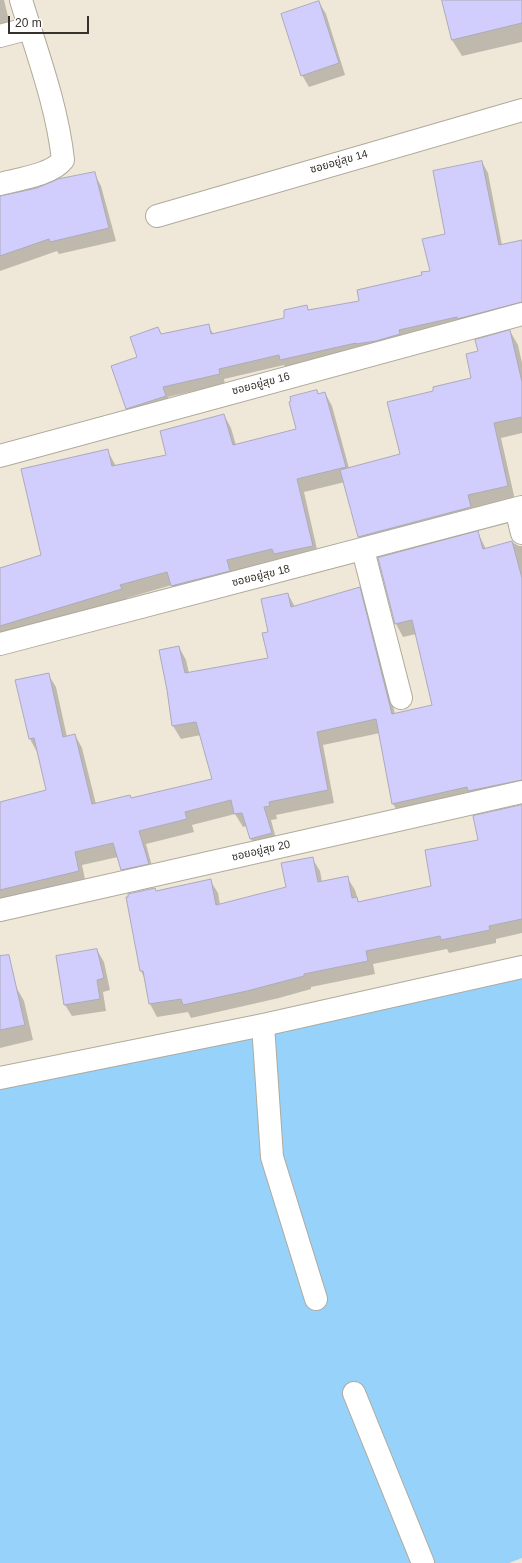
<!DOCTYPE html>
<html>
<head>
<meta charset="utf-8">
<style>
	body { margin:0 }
	#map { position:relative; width:522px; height:1563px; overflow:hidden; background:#efe8d9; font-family:Helvetica,sans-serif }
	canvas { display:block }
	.scale { position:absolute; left:8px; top:16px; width:81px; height:18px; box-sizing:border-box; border:2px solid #35322c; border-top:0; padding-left:5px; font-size:12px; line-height:14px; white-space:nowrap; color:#35322c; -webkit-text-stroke:3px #fff; paint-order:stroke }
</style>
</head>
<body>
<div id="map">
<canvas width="522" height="1563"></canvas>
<div class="scale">20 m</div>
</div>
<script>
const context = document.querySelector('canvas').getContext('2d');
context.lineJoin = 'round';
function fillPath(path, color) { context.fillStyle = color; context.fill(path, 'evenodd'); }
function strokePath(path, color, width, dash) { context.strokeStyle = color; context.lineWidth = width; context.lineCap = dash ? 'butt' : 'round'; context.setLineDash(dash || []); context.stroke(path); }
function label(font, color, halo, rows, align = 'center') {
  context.font = font + ' Helvetica,"Noto Sans Thai",sans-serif'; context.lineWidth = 3; context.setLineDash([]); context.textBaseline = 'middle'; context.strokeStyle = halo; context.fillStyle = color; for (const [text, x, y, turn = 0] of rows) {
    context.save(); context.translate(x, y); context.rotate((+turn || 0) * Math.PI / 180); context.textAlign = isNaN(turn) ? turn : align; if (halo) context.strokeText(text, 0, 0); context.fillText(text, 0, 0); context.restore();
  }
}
const water = new Path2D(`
	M 522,967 L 522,1558 L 509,1563 L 0,1563 L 0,1083 Z`);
const shadow = new Path2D(`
	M 0,0 L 4,0 L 12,33 L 0,38 Z
	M 443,0 L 522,0 L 522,42 L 462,56 L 452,40 Z
	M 319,2 L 326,14 L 345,75 L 309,87 L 302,75 Z
	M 482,162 L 488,173 L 502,245 L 522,241 L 522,313 L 287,370 L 284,365 L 224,379 L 225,384 L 168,397 L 171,406 L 133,419 L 127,408 L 138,358 L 158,328 L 162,335 L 208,325 L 214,335 L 285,318 L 306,306 L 309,310 L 360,302 L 423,276 L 431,271 L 446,234 Z
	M 94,173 L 101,186 L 116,241 L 59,254 L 57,251 L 0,271 L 0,197 Z
	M 510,331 L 518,345 L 522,363 L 522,433 L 501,438 L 515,500 L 367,551 L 359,537 L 345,482 L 304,492 L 319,558 L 179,598 L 172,585 L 127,598 L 128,602 L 0,640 L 0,568 L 43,556 L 107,450 L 116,466 L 167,456 L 224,415 L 231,428 L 236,445 L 298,430 L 317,392 L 319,395 L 325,393 L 332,406 L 349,468 L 401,455 L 435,391 L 473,379 L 479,352 Z
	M 478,533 L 486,549 L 512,542 L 519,546 L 522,546 L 522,794 L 401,817 L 393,804 L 380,733 L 323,745 L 334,803 L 276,815 L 277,819 L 271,820 L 278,846 L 258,852 L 251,839 L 247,826 L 243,827 L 235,814 L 192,825 L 194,832 L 146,844 L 155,877 L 130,883 L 122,869 L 118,857 L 82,865 L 86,884 L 0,913 L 0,803 L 47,790 L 37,752 L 30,739 L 48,674 L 56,687 L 67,737 L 75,735 L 82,748 L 96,804 L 131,799 L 213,779 L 201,735 L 181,739 L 173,726 L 168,690 L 179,647 L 186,660 L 189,673 L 269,659 L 269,632 L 288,594 L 295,607 L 359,588 L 367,601 L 395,714 L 434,706 L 416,634 L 403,637 L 396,624 L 379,558 Z
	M 522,806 L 522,933 L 496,939 L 496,943 L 449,953 L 447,949 L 373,964 L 375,974 L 311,987 L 311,989 L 279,998 L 191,1018 L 188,1012 L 157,1017 L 150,1004 L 145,979 L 141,971 L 127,898 L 155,889 L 156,892 L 210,880 L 218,893 L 220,905 L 287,888 L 312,858 L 320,871 L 322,882 L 347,877 L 355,890 L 359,903 L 433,887 L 479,841 Z
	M 97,950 L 104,962 L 110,990 L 103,992 L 106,1011 L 72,1016 L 65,1005 Z
	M 15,985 L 24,1001 L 33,1040 L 0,1048 L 0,988 Z`);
const building = new Path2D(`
	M 442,0 L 522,0 L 522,23 L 452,40 Z
	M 319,1 L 339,63 L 301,76 L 281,14 Z
	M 482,161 L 499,245 L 522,240 L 522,302 L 457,319 L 457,317 L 399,330 L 400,334 L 376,341 L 356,344 L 356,343 L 280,360 L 279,355 L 219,369 L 220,374 L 163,387 L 166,396 L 126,409 L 111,366 L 137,357 L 130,337 L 158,327 L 161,334 L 209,324 L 211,334 L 284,318 L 284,310 L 307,305 L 308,310 L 359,301 L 357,290 L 422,275 L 421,272 L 430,271 L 422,239 L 445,234 L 433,171 Z
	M 95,172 L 109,228 L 50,242 L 49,239 L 0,256 L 0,196 L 37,188 L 58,179 Z
	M 510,330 L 522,382 L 522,417 L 494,423 L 508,486 L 468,495 L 471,507 L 358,537 L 340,470 L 400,454 L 387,402 L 433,391 L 433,387 L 471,378 L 466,354 L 478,351 L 475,340 Z
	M 317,390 L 318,394 L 325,392 L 346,467 L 297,479 L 313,546 L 274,554 L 272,549 L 227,560 L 230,571 L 171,586 L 167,572 L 120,585 L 122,589 L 0,626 L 0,568 L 41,555 L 21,469 L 108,449 L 112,466 L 166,455 L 160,431 L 224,414 L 233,445 L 296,429 L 289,402 L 291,401 L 290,397 Z
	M 478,531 L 483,549 L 512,541 L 522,578 L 522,780 L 468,791 L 467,787 L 392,804 L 376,719 L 317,732 L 328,790 L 269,802 L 270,806 L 264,807 L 272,833 L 250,839 L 242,813 L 234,814 L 231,800 L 185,812 L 187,819 L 139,831 L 149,864 L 121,870 L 113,843 L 75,852 L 79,871 L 0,890 L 0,802 L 46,790 L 34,738 L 29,739 L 15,680 L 49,673 L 63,737 L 75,734 L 92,804 L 130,795 L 131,798 L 212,779 L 196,722 L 172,726 L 167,690 L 159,650 L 179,646 L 185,673 L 268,658 L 262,633 L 268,632 L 261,599 L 288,593 L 291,607 L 360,587 L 392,714 L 432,705 L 412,620 L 395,624 L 378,558 Z
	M 522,805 L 522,919 L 489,926 L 490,930 L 441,940 L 440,936 L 366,951 L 368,961 L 304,974 L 304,976 L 247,991 L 183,1005 L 181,999 L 149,1004 L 143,971 L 140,971 L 126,897 L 128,897 L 128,894 L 155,888 L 156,891 L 211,879 L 216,905 L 286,887 L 281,863 L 313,857 L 318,882 L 348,876 L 352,898 L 357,897 L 358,902 L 431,886 L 425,850 L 478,840 L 473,816 Z
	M 97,949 L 104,978 L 97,980 L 100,999 L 64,1005 L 56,956 Z
	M 9,955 L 25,1025 L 0,1030 L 0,956 Z`);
const minor = new Path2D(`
	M 0,36 L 30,28
	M 0,184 C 19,179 51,175 63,160 C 57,105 37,53 21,0
	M 157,216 L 522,110
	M 0,456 L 522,314
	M 516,509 L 522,533
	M 363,550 L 401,698
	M 0,644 L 522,507
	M 0,910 L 522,792
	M 263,1025 L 272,1157 L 316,1299
	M 0,1078 L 263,1025 L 522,967
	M 354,1393 L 423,1563`);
const streetNames = [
	["ซอยอยู่สุข 14",339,162,-16],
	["ซอยอยู่สุข 16",261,384,-15],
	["ซอยอยู่สุข 18",261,576,-14],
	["ซอยอยู่สุข 20",261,851,-13]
];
fillPath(water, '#96d2fa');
fillPath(shadow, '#0003');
fillPath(building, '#d1cdfd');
strokePath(building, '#abaab9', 1);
strokePath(minor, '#b0aa9b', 24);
strokePath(minor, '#fff', 22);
label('11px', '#35322c', '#fff', streetNames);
</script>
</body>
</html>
